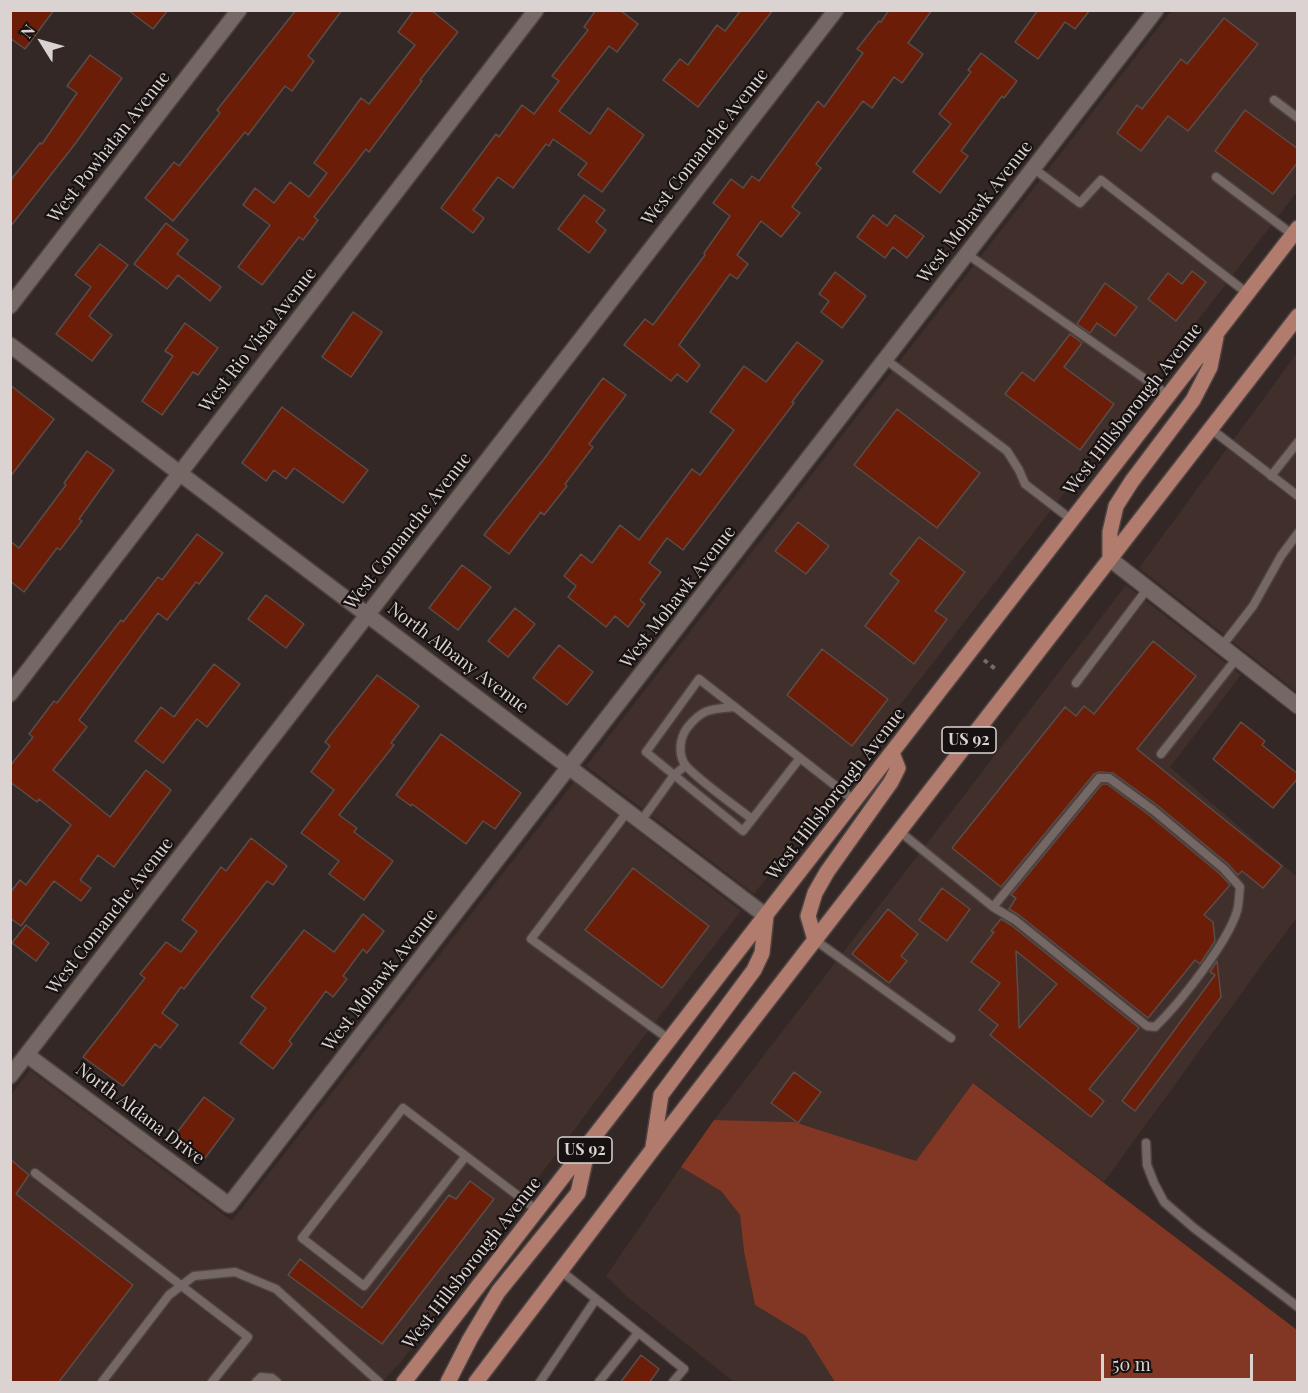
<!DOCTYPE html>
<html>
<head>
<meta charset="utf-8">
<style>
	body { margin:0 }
	#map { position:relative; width:1308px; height:1393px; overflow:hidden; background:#332825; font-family:"Playfair Display",serif }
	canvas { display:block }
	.frame { position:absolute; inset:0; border:12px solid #dad3d1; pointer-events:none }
	.north { position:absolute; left:12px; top:12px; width:60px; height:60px; -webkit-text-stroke:4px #171211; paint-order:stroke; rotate:307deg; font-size:16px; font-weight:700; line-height:24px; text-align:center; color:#dad3d1 }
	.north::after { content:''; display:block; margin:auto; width:21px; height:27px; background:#dad3d1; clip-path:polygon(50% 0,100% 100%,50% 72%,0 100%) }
	.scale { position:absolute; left:1101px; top:1354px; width:152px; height:27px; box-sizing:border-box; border:3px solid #dad3d1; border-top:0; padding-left:8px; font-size:18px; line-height:21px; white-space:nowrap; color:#dad3d1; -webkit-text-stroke:4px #171211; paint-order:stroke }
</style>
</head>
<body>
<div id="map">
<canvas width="1308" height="1393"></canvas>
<div class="frame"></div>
<div class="north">N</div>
<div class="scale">50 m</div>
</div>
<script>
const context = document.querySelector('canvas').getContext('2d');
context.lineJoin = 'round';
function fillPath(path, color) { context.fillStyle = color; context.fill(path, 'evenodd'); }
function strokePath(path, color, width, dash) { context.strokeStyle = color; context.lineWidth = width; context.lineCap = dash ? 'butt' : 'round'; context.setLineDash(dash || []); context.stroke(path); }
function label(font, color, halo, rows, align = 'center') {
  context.font = font + ' "Playfair Display",serif'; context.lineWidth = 4.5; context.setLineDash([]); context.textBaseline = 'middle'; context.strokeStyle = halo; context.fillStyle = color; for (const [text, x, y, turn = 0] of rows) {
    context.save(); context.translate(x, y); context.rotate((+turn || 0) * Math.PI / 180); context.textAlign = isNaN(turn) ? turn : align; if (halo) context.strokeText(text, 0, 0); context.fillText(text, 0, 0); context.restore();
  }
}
const built = new Path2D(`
	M 1171,11 L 1297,11 L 1297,192 L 754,894 L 586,766 Z
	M 1297,353 L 1297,692 L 1139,568 Z
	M 1126,585 L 1241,675 L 1170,767 L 1297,877 L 1297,917 L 1104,1182 L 974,1083 L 916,1162 L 794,1122 L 714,1120 Z
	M 574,782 L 741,911 L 639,1043 L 401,1362 L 382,1382 L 11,1382 L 10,1096 L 30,1070 L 232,1221 Z
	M 681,1167 L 721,1191 L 740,1215 L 744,1252 L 755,1305 L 806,1336 L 835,1382 L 734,1382 L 626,1296 L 606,1276 Z`);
const green = new Path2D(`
	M 973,1083 L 1297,1330 L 1297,1382 L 835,1382 L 806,1336 L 755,1305 L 744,1252 L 740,1215 L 721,1191 L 681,1167 L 714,1120 L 794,1122 L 916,1161 Z`);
const building = new Path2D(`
	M 10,10 L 54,10 L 25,49 L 10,38 Z
	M 128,10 L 168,10 L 153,29 Z
	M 296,10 L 342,10 L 308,56 L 314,61 L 292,91 L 285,86 L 248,135 L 245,132 L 173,221 L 145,198 L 174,162 L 179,166 L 220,113 L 217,110 Z
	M 414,10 L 431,10 L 458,32 L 420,80 L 422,81 L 369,152 L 366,149 L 314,217 L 318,220 L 303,240 L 299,237 L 262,285 L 238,267 L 270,225 L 243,205 L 255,188 L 274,203 L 290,182 L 309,197 L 327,173 L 314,163 L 361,98 L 369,104 L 415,45 L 398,32 Z
	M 596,10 L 620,10 L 638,24 L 617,52 L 609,46 L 559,111 L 590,134 L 608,108 L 644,135 L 602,192 L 578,175 L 587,163 L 553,139 L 549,146 L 546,144 L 513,188 L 498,177 L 473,210 L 484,218 L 473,233 L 441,208 L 496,134 L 499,137 L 522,105 L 534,114 L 559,81 L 552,76 L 588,30 L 584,27 Z
	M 741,10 L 773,10 L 698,107 L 663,80 L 680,59 L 688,65 L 717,25 L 725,31 Z
	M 889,10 L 932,10 L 908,43 L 923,54 L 902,83 L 894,77 L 872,108 L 863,101 L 816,164 L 821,168 L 792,207 L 800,213 L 781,237 L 761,221 L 737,255 L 748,264 L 737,279 L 730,274 L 679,345 L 700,365 L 687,382 L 677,374 L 671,381 L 624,345 L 645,319 L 653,325 L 705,255 L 704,253 L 730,216 L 713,203 L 731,179 L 743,188 L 752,176 L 759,181 L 818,101 L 824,107 L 863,53 L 857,49 L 879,21 L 881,22 Z
	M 1038,10 L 1090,10 L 1075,29 L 1065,22 L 1038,59 L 1015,42 Z
	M 1224,18 L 1258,44 L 1188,131 L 1168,116 L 1141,151 L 1117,133 L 1137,105 L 1142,109 L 1181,59 L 1187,64 Z
	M 981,53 L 1017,81 L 1004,98 L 1002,96 L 961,151 L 968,156 L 940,193 L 913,172 L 951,124 L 939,114 L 971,72 L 968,70 Z
	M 90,55 L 122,78 L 75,144 L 10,227 L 10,181 L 40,143 L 42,144 L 77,93 L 67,86 Z
	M 1245,110 L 1298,149 L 1298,162 L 1273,194 L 1215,151 Z
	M 584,195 L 605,210 L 596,222 L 606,230 L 589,253 L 558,229 Z
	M 873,215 L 887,226 L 895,215 L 924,236 L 907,258 L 893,247 L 885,258 L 857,237 Z
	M 166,223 L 188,240 L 177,254 L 221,287 L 210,301 L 178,275 L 167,289 L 134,264 Z
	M 100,244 L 128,265 L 89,316 L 112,335 L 92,361 L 56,334 L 91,287 L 75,275 Z
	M 1192,271 L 1206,282 L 1176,321 L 1148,299 L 1168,273 L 1182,284 Z
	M 835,272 L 866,296 L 842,328 L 821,312 L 829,301 L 819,294 Z
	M 1105,283 L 1137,307 L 1115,336 L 1097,323 L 1090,333 L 1077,324 Z
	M 353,312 L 382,332 L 351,377 L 322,357 Z
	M 185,323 L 218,348 L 198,375 L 193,372 L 162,415 L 142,401 L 173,356 L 165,351 Z
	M 1070,334 L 1082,343 L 1064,367 L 1114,404 L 1080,450 L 1005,394 L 1022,372 L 1034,381 Z
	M 797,342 L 823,361 L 792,402 L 794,403 L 683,550 L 667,538 L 649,563 L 661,572 L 640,600 L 645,604 L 628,627 L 615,616 L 606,627 L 568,597 L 576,586 L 564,576 L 581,554 L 592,563 L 620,525 L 639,540 L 692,469 L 700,475 L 734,430 L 710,412 L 744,366 L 766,382 Z
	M 603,378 L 626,395 L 589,444 L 593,447 L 565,484 L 567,486 L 544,515 L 541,512 L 509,554 L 484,535 L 544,459 Z
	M 10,385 L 54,419 L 10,477 Z
	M 282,407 L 368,470 L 343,503 L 294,468 L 286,479 L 274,470 L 266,481 L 242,463 Z
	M 897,409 L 980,473 L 937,528 L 854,465 Z
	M 87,451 L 114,470 L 79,519 L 82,521 L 60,550 L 57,548 L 24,592 L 10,581 L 10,541 L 19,548 L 66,485 L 64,483 Z
	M 798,522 L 829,546 L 806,574 L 775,551 Z
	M 197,534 L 223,553 L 199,584 L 196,582 L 167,620 L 158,613 L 79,720 L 87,727 L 53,770 L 110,817 L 146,770 L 171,790 L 114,867 L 98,855 L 80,880 L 91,888 L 81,901 L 54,881 L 21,926 L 10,918 L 10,893 L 20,880 L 26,885 L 71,825 L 39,799 L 37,802 L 10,782 L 10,766 L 33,737 L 29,734 L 54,701 L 57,703 L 121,620 L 123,622 L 158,577 L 162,580 Z
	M 919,537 L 965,572 L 935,611 L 947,619 L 914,664 L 865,626 L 899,581 L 890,574 Z
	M 462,565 L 491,587 L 458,630 L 429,608 Z
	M 266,595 L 304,624 L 286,648 L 248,619 Z
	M 515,608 L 535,624 L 508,657 L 488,641 Z
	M 1153,641 L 1196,676 L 1137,749 L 1282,866 L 1263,888 L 1242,871 L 1238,875 L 1228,864 L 1157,805 L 1113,773 L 1099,772 L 1094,774 L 1001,887 L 952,848 L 1065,707 L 1076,716 L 1084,706 L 1094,714 Z
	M 559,645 L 593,672 L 567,705 L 533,678 Z
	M 822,649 L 888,699 L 852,746 L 787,695 Z
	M 214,664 L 240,684 L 207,727 L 197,719 L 163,763 L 135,741 L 161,707 L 174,717 Z
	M 377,675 L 419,706 L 391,743 L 394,745 L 339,815 L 357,828 L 354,832 L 393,861 L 364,900 L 329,874 L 339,861 L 301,833 L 334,790 L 311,772 L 330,746 L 325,742 Z
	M 1241,722 L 1265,741 L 1262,745 L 1298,774 L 1298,778 L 1273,808 L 1213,759 Z
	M 441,734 L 521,793 L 495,829 L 483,821 L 466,844 L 412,804 L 411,806 L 396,795 Z
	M 1102,784 L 1107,784 L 1149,815 L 1220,874 L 1230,885 L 1204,915 L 1213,922 L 1215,941 L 1200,964 L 1195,960 L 1148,1018 L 1019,915 L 1009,909 L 1016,898 L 1011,895 Z
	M 251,838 L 287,866 L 273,885 L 267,881 L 184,989 L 181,987 L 162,1013 L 178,1025 L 160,1048 L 155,1044 L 123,1086 L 83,1057 L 145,978 L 140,974 L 166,942 L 181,952 L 197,931 L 182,920 L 221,867 L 226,871 Z
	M 633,868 L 709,926 L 662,988 L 585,930 Z
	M 942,888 L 970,909 L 947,941 L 919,920 Z
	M 888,909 L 918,934 L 901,956 L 907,961 L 889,983 L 852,954 Z
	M 363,914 L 384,931 L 367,953 L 363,949 L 343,976 L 347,979 L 333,997 L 326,991 L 289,1041 L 292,1044 L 273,1069 L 240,1043 L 266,1008 L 251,997 L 304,930 L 334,952 Z
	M 1001,919 L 1011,925 L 1139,1028 L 1089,1089 L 1104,1101 L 1091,1117 L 990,1035 L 998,1025 L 979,1010 L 1000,983 L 971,962 L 994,932 L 991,931 ZM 1016,951 L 1057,984 L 1019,1028 L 1018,996 Z
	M 26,925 L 49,943 L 36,961 L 12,943 Z
	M 1217,961 L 1221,997 L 1135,1111 L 1122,1101 L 1215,975 L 1210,972 Z
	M 794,1072 L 821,1092 L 798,1123 L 771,1103 Z
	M 204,1097 L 234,1119 L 205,1158 L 175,1135 Z
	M 10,1159 L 29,1175 L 16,1194 L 133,1285 L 58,1383 L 10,1383 Z
	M 470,1181 L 494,1199 L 382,1344 L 288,1275 L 300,1259 L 362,1308 L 449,1195 L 456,1199 Z
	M 641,1355 L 659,1369 L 649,1383 L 620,1383 Z`);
const path = new Path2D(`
	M 984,660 L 998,671`);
const service = new Path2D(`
	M 1274,100 L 1298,118
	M 1033,168 L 1080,203 L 1101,180 L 1247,293
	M 1216,177 L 1293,235
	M 967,254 L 1168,395
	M 885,359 L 1007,451 L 1019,470 L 1025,484 L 1072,520
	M 1211,429 L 1298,496
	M 1271,476 L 1298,442
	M 1222,646 L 1253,606 L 1281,556 L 1298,533
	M 1076,683 L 1148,588
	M 735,707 C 711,709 703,708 687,728 C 680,738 678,752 684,763 C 690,774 739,809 752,819
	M 1161,754 L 1237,658
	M 685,766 L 674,775 L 646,752 L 699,679 L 855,801
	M 628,811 L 531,939 L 670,1040
	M 641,821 L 674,775 L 743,831 L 800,758
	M 899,831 L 993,907 L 1015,920 L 1147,1026 L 1155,1027 C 1179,1004 1228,942 1237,911 C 1239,904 1239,895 1240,887 L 1224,869 L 1153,810 L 1109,778 L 1099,778 L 993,907
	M 815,940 L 951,1038
	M 1146,1143 L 1147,1165 L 1154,1183 L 1164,1202 L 1194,1228 L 1298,1307
	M 466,1156 L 364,1286 L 302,1238 L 403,1108 L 538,1211
	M 35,1173 L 248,1337 L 212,1382
	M 561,1271 L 684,1369 L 673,1382
	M 102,1382 L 169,1295 L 194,1276 L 235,1272 L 276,1289 L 379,1382
	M 256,1382 L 261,1377 L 272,1378 L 277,1382
	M 540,1382 L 596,1299
	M 599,1382 L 638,1333`);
const minor = new Path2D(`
	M 10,306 L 239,10
	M 10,345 L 766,916
	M 1110,559 L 1298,706
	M 10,694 L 536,10
	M 27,1055 L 229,1205 L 1156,10
	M 10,1076 L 836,10`);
const primary = new Path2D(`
	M 1110,559 L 1110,532 L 1116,506 L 1132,481 L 1193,400 L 1210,367 L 1216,337
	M 815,940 L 808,916 L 815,893 L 827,872 L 891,782 L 898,768 L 892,753
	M 653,1147 L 661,1095 L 754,970 L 762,953 L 766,916
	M 404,1382 L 1298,228
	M 448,1382 L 470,1339 L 498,1292 L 578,1193 L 587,1152
	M 476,1382 L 653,1149 L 1298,316`);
const shields = [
	[969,740,54],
	[585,1150,54]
];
const shieldNames = [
	["US 92",969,740],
	["US 92",585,1150]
];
const streetNames = [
	["West Powhatan Avenue",109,147,-52],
	["West Comanche Avenue",705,147,-52],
	["West Mohawk Avenue",975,212,-52],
	["West Rio Vista Avenue",258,340,-52],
	["West Hillsborough Avenue",1133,409,-52],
	["West Comanche Avenue",408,531,-52],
	["West Mohawk Avenue",678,597,-52],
	["North Albany Avenue",458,658,37],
	["West Hillsborough Avenue",836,794,-52],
	["West Comanche Avenue",110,916,-52],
	["West Mohawk Avenue",380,980,-52],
	["North Aldana Drive",140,1114,37],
	["West Hillsborough Avenue",472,1263,-52]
];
fillPath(built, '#402f2a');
fillPath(green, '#823725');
fillPath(building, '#6b1d08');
strokePath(building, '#594d4a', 1.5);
strokePath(service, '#4d4341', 11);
strokePath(minor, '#4d4341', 18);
strokePath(primary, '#4d4341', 18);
strokePath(path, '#756b69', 4, [4.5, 4.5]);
strokePath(service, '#746764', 8);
strokePath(minor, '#746764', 15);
strokePath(primary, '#b17b6d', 15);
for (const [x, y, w] of shields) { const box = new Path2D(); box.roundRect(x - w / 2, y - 13, w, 26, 4.5); context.fillStyle = '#171211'; context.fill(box); strokePath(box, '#dad3d1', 1.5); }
label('bold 16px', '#dad3d1', null, shieldNames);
label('18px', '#dad3d1', '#171211', streetNames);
</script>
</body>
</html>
